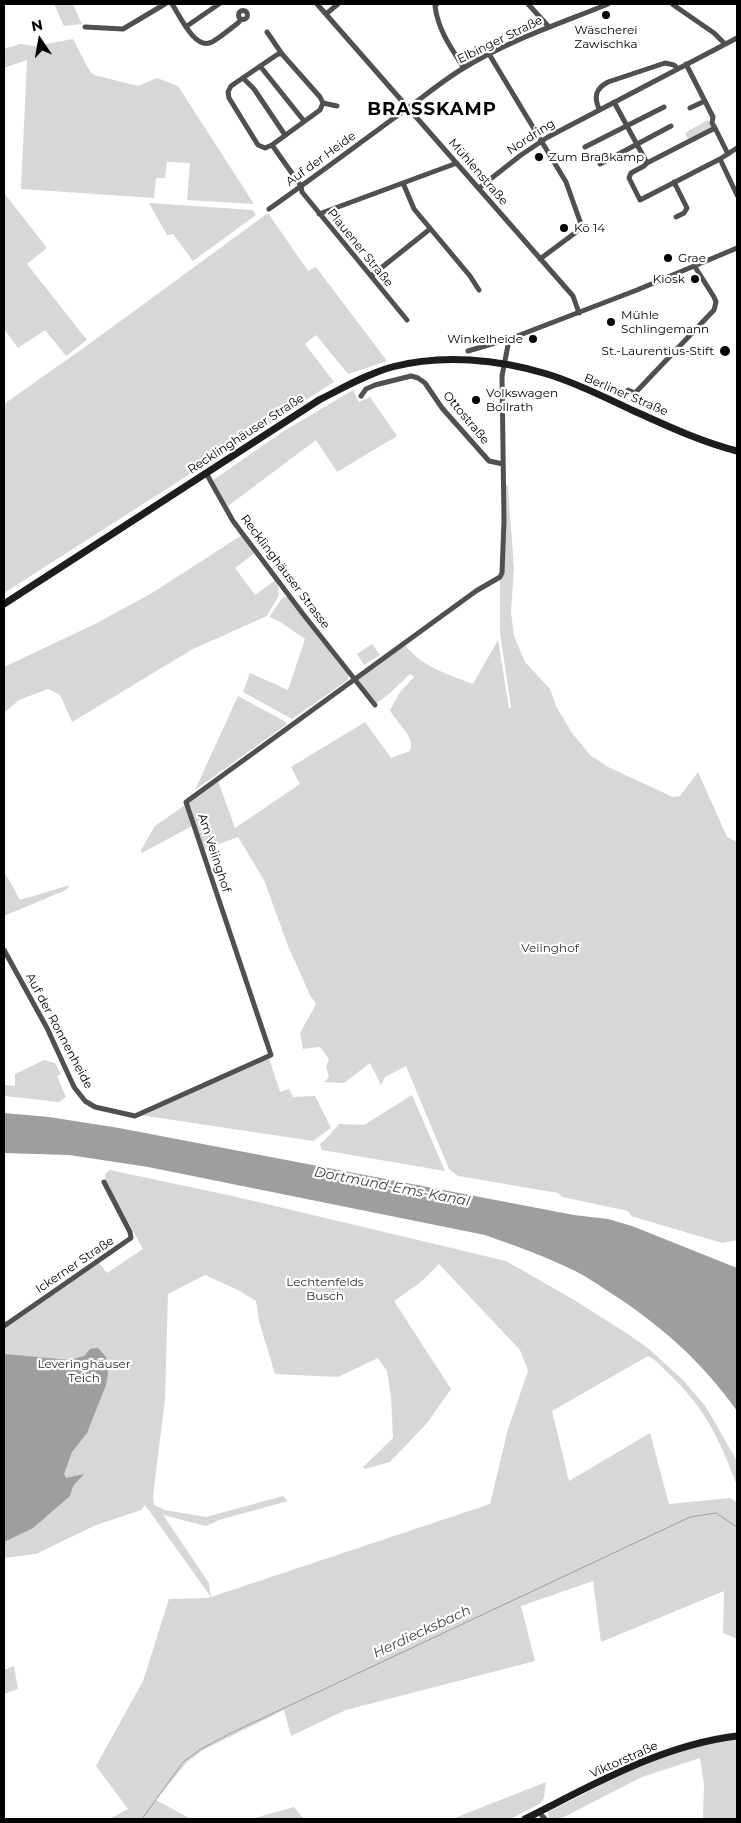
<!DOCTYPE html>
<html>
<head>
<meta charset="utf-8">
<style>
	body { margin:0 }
	#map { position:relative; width:741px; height:1823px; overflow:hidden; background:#fff; font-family:Montserrat,sans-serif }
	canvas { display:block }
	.frame { position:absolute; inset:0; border:5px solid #000; pointer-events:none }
	.north { position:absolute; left:15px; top:15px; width:50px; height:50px; -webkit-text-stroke:4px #fff; paint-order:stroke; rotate:348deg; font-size:14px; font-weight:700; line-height:20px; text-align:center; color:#000 }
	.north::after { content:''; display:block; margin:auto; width:18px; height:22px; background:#000; clip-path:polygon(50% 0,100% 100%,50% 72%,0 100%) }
</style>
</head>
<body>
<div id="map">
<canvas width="741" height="1823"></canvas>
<div class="frame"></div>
<div class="north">N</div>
</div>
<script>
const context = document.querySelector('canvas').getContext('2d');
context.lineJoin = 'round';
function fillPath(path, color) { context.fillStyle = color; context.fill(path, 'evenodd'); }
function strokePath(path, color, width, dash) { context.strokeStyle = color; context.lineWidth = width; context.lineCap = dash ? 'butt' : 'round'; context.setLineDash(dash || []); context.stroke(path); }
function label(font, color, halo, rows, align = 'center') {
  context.font = font + ' Montserrat,sans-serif'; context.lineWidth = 4.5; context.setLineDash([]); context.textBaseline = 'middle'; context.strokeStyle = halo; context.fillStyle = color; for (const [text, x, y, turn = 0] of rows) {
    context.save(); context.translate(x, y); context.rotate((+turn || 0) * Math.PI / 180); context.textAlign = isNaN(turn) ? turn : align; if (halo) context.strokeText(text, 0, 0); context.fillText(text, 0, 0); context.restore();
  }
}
const green = new Path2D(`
	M 54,4 L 73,4 L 82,24 L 64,26 Z
	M 73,39 L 89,70 L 94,75 L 138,86 L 157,78 L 178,86 L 254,204 L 187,200 L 190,163 L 167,162 L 165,178 L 156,178 L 154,198 L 21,189 L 27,60 L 4,68 L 4,49 L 20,44 L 35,46 Z
	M 708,120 L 712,127 L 688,139 L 685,133 Z
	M 4,193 L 47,248 L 27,264 L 87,340 L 66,356 L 45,330 L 18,348 L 4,329 Z
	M 149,203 L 253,210 L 256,215 L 193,261 L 173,234 L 167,235 Z
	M 268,213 L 308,271 L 316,267 L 387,361 L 348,374 L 316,335 L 305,344 L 334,382 L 4,593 L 4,404 L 85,347 Z
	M 353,390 L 359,402 L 370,397 L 397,436 L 337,472 L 316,440 L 228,506 L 213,480 L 284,431 Z
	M 505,484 L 508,486 L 514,568 L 511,612 L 514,636 L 525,662 L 550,689 L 556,706 L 572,733 L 590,755 L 608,767 L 673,797 L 680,796 L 698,772 L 727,837 L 737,842 L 737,871 L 736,876 L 737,877 L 737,1240 L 722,1243 L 631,1216 L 628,1211 L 562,1197 L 558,1193 L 458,1176 L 449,1169 L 406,1066 L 385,1077 L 381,1085 L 370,1063 L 344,1083 L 324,1082 L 329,1077 L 326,1067 L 329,1059 L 320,1047 L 303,1049 L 300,1033 L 316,1004 L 310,995 L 288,946 L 264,880 L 238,837 L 203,850 L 188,803 L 218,781 L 235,828 L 300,784 L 291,767 L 365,722 L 391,758 L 410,751 C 416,736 395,722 390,710 L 400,692 L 414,677 L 410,674 L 390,693 L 376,704 L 357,678 L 405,645 C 422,667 447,674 473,684 L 498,640 L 509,708 L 511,707 L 500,633 L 500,577 Z
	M 242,535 L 256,552 L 235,568 L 255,595 L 277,579 L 279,595 L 267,616 L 193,649 L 72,722 L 60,695 L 48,689 L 19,700 L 4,713 L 4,667 L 97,623 L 152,593 Z
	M 283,597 L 288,597 L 348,675 L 348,680 L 292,719 L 243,692 L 250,673 L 288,690 L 305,639 L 279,621 L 269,617 Z
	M 372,644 L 380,655 L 364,665 L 357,654 Z
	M 238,696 L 284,721 L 287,724 L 195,790 Z
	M 185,805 L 192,826 L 142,853 L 141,850 L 155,826 Z
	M 4,871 L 20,900 L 70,885 L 66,890 L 4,916 Z
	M 269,1058 L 280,1092 L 289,1089 L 293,1097 L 315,1096 L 331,1128 L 313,1141 L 140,1115 Z
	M 44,1060 L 55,1063 L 61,1074 L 57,1076 L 66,1097 L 59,1102 L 4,1096 L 4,1085 L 15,1086 L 15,1074 Z
	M 412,1095 L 445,1171 L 322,1150 L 320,1144 L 325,1140 L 339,1124 L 364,1125 Z
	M 110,1170 L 237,1197 L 506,1261 L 569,1297 L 628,1334 L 649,1349 L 683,1380 L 706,1407 L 737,1461 L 737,1486 C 720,1440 705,1408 669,1374 C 663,1368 656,1360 648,1356 L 552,1411 L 569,1481 L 650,1433 L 669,1504 L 730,1498 L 737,1502 L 737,1639 L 723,1633 L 724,1591 L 601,1642 L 593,1581 L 521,1606 L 535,1661 L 346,1710 L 291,1736 L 284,1710 L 203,1750 L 187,1762 L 156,1800 L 191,1819 L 109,1819 L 128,1809 L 96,1766 L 143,1681 L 169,1599 L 207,1598 L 211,1597 L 145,1505 L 141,1510 L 96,1525 L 36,1554 L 4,1558 L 4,1327 L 99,1263 L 107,1273 L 143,1249 L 105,1180 L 105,1174 ZM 439,1264 L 520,1350 L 528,1371 L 508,1429 L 490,1504 L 211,1597 L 209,1583 L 163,1515 L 206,1526 L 219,1520 L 288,1501 L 283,1496 L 206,1517 L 165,1510 L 154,1505 L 153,1496 L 165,1399 L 168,1294 L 205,1275 L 238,1290 L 256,1301 L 259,1321 L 275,1374 L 338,1377 L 378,1358 L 387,1371 L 391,1397 L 393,1438 L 363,1467 L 365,1469 L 390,1462 L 427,1423 L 451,1389 L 394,1301 L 421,1282 Z
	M 14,1666 L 18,1689 L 4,1694 L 4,1670 Z
	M 737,1739 L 737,1819 L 703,1819 L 704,1784 L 700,1758 L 642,1777 L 560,1819 L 549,1819 L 548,1812 L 550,1811 L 637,1767 L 700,1745 Z
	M 546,1782 L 544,1797 L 541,1803 L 511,1819 L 452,1819 Z
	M 294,1807 L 304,1819 L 251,1819 Z`);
const water = new Path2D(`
	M 4,1113 L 49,1117 L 119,1128 L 574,1215 L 608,1219 L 632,1226 L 737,1268 L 737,1411 C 702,1361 657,1322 606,1290 C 597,1284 587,1277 577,1272 C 547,1257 516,1246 485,1235 L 148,1167 L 69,1155 L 4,1153 Z
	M 98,1348 L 106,1357 L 108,1374 L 106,1385 L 87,1433 L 72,1452 L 64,1474 L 66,1478 L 84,1474 L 73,1486 L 70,1496 L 33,1528 L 4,1542 L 4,1354 L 70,1360 L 84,1356 L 90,1349 Z`);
const stream = new Path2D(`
	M 142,1819 L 183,1762 L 201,1749 L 231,1733 L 690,1517 L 716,1513 L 737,1527`);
const minor = new Path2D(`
	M 172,4 C 180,16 195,51 212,42 C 221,37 230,29 238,23 L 241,19
	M 317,4 L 573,296 L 579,313
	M 437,4 L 435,6 C 438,30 451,48 464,68
	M 528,4 L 549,27
	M 672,4 L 714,33 L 725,44
	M238.5 15a4.5 4.5 0 1 1 9 0a4.5 4.5 0 1 1-9 0Z
	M 326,14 L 338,4
	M 187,26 L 219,4
	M 85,27 L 123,29 L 165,4
	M 267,32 L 282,54 L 320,97 L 323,103
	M 282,54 L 278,54 L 231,86 L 228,92 L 229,98 L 258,145 L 265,148 L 272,145 L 301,186 L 302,192 L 407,320
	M 489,54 L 566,182 L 581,224 L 579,230 L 540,259
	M 686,64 L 713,117 L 712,123 L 715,128
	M 260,66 L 304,121
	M 243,78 L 254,89 L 285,135
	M 614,102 L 647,163
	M 690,108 L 705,101
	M 599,109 C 594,97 595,89 608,82 L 665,63 L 674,65 L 678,69
	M 272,145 L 320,110 L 323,103 L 337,106
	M 585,147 L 664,107
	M 737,148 L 720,159 L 737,195
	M 720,159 L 640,200 L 629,178 L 631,173 L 644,166 L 647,163 L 715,128 L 728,154
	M 600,164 L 671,126
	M 674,182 L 687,208 L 684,213 L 676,217
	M 403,183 L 414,209 L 470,276 L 479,290
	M 479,188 L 521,155 L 548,137 L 737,38
	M 269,209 C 313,178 357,145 401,113 C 422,98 441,82 462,69 C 507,41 559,24 608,4
	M 319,214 L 457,163
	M 371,276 L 430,229
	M 468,351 L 505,340 L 510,341
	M 628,390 L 635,393 L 714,310 L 716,302 L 714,297 L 695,267
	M 361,396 L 366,389 L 375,385 L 411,376 L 418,378 L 425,383 L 442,408 L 489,461 L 503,464
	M 206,473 L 233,521 L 303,614 L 375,705
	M 4,950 L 47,1028 L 74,1087 L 85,1101 L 95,1107 L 135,1116 L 271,1055 L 186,802 L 476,591 L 500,577 L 502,573 L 504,521 L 502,376 L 508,345 L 512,338 L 637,290 L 737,248
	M 4,1326 L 131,1238 L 130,1232 L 104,1182
	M 539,1812 L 545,1819`);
const secondary = new Path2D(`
	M 4,604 L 319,400 C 343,388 367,374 392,367 C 442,354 498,359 547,374 C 577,383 606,398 634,411 C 668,426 701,442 737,451
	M 525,1819 C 593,1785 661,1745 737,1736`);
const markers = [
	[606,15,5,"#000"],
	[539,157,5,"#000"],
	[564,228,5,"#000"],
	[668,258,5,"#000"],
	[695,279,5,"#000"],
	[611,322,5,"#000"],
	[533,339,5,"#000"],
	[725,351,6,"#000"],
	[476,400,5,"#000"]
];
const poiNames = [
	["Wäscherei",606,30,"center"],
	["Zawischka",606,44,"center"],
	["Zum Braßkamp",549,157],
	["Kö 14",574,228],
	["Grae",678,258],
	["Kiosk",685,279,"right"],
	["Mühle",621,315],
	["Schlingemann",621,329],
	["Winkelheide",523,339,"right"],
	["St.-Laurentius-Stift",714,351,"right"],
	["Volkswagen",486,393],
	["Bollrath",486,407]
];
const streetNames = [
	["Elbinger Straße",500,40,-26],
	["Nordring",531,137,-33],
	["Auf der Heide",321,159,-36],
	["Mühlenstraße",478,172,49],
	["Plauener Straße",360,248,51],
	["Berliner Straße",626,395,23],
	["Ottostraße",466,418,50],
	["Recklinghäuser Straße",246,434,-33],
	["Recklinghäuser Strasse",285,572,53],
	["Am Veiinghof",214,853,72],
	["Auf der Ronnenheide",59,1031,62],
	["Ickerner Straße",75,1265,-34],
	["Viktorstraße",624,1760,-24]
];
const parkNames = [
	["Veiinghof",550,948],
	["Lechtenfelds",325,1282],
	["Busch",325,1296],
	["Leveringhäuser",84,1364],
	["Teich",84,1378]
];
const waterNames = [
	["Dortmund-Ems-Kanal",392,1187,11],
	["Herdiecksbach",422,1632,-25]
];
const districtNames = [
	["BRASSKAMP",432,110]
];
fillPath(green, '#d7d7d7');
fillPath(water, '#9e9e9e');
strokePath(stream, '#9e9e9e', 1);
strokePath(minor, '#505050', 5);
strokePath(secondary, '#1d1d1d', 7);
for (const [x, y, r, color] of markers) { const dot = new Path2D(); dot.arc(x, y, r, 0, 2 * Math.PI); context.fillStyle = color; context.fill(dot); strokePath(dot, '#fff', 2); }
label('12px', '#000', '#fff', poiNames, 'left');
label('12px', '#000', '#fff', streetNames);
label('12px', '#2e2e2e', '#fff', parkNames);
label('italic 14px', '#3f3f3f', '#fff', waterNames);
context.letterSpacing = '1px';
label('bold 18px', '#000', '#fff', districtNames);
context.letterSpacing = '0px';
</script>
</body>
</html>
